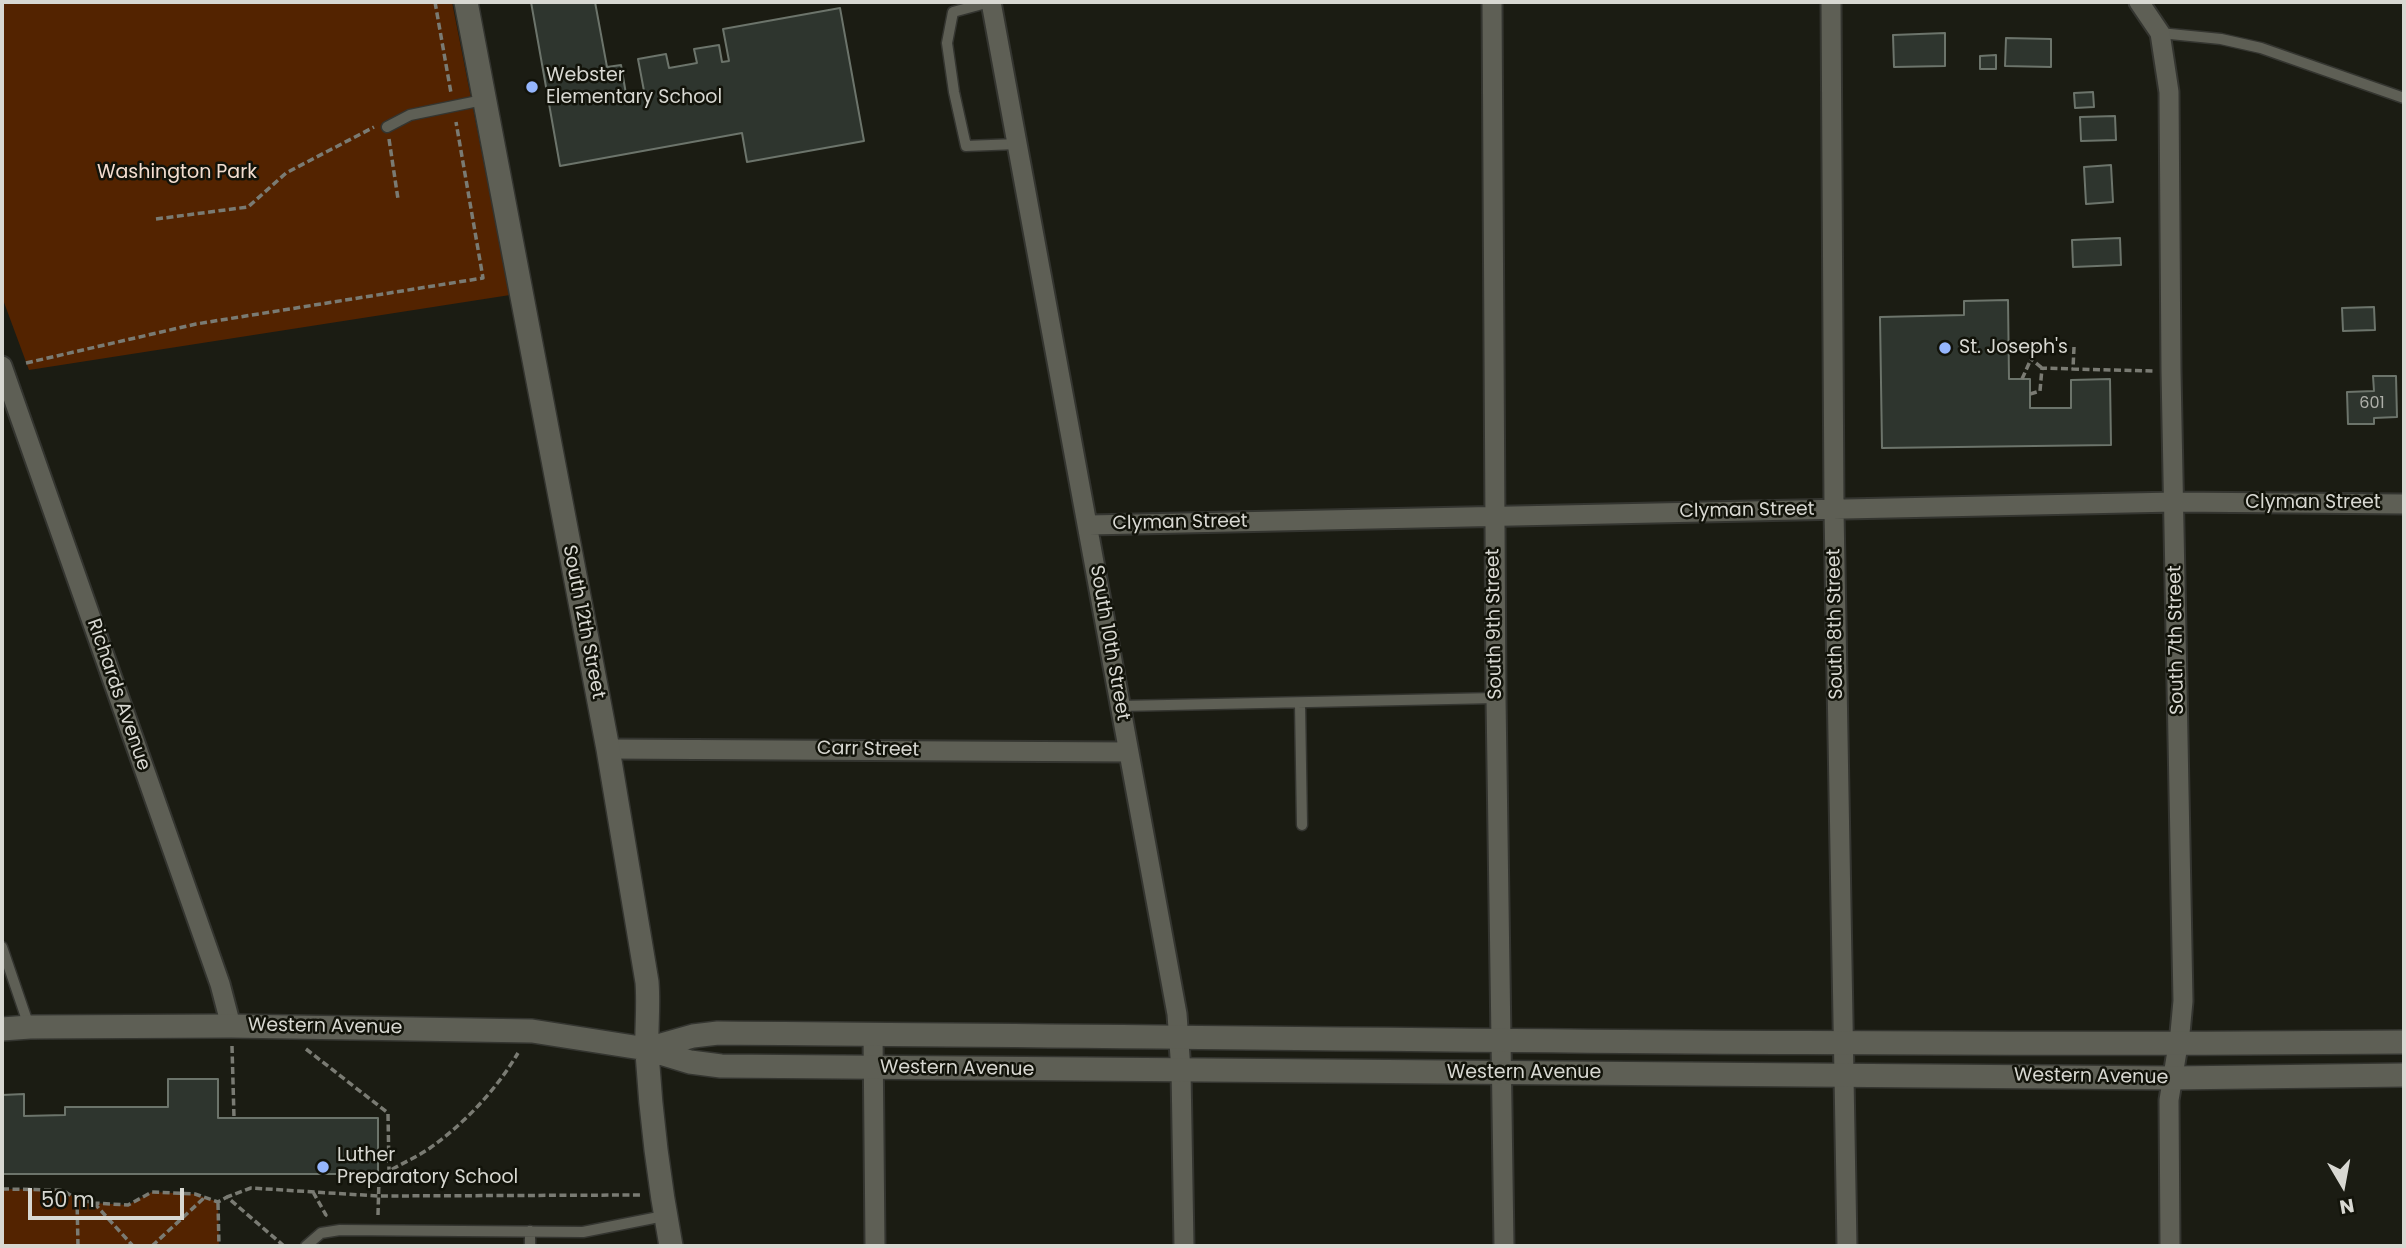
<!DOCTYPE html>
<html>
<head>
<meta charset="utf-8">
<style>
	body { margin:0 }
	#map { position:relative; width:2406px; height:1248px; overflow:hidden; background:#1b1c13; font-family:Poppins,sans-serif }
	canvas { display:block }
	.frame { position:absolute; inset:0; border:4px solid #d8d8d2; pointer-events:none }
	.north { position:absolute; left:2308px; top:1150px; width:70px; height:70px; -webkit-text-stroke:5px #12130a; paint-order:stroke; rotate:170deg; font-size:19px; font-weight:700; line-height:28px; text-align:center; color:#d8d8d2 }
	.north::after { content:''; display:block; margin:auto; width:24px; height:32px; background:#d8d8d2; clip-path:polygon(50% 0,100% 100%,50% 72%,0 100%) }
	.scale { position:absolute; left:28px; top:1188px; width:156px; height:32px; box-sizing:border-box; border:4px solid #d8d8d2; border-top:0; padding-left:9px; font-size:21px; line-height:24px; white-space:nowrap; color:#d8d8d2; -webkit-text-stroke:5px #12130a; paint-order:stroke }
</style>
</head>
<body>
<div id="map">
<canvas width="2406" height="1248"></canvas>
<div class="frame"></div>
<div class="north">N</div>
<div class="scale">50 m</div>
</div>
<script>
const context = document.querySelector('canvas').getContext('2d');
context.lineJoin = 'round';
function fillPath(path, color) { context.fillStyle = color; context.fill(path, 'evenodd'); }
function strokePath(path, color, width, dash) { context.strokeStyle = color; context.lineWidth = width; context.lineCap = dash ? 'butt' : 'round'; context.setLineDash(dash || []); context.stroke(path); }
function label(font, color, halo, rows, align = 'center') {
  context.font = font + ' Poppins,sans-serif'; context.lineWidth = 5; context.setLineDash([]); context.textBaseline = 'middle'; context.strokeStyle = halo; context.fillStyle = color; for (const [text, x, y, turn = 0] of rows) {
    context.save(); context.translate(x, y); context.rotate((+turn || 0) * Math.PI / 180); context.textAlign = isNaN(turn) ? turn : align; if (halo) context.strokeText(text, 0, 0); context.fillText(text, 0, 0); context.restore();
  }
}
const green = new Path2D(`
	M 2,2 L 452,2 L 510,295 L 29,370 L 2,297 Z
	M 2,1189 L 62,1190 L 77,1199 L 94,1203 L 128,1205 L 152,1192 L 195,1194 L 218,1202 L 219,1246 L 2,1246 Z`);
const building = new Path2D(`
	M 531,2 L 595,2 L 607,67 L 621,65 L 626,94 L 644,91 L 638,59 L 666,54 L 669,68 L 697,63 L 694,49 L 719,45 L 722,62 L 729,61 L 723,29 L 840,8 L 864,141 L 747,162 L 742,133 L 560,166 Z
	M 1945,33 L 1945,66 L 1894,67 L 1893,35 Z
	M 2006,38 L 2051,39 L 2051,67 L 2005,66 Z
	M 1996,55 L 1996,69 L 1980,69 L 1980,56 Z
	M 2093,92 L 2094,107 L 2075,108 L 2074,93 Z
	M 2115,116 L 2116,140 L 2081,141 L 2080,117 Z
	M 2111,165 L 2113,202 L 2086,204 L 2084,167 Z
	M 2120,238 L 2121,265 L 2073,267 L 2072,240 Z
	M 2008,300 L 2009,379 L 2030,379 L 2030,408 L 2071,408 L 2071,380 L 2110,379 L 2111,445 L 1882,448 L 1880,317 L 1964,315 L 1964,301 Z
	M 2374,307 L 2375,330 L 2343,331 L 2342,308 Z
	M 2373,376 L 2396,376 L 2397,417 L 2374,418 L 2374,424 L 2348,424 L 2347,392 L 2374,391 Z
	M 168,1079 L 218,1079 L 218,1118 L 378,1118 L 378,1174 L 2,1174 L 2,1095 L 24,1094 L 24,1116 L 65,1115 L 65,1107 L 168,1107 Z`);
const path = new Path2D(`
	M 435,2 L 451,93
	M 389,139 L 398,199
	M 156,219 L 248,207 L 286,173 L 374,127
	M 2039,347 L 2031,359 L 2042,368
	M 2074,347 L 2073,369 L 2154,371
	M 26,363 L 196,324 L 483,278 L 456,122
	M 2022,379 L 2031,359
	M 2030,394 L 2040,391 L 2042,368 L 2073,369
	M 232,1046 L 234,1118
	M 306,1049 L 388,1113 L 389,1171
	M 2,1189 L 62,1190 L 77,1199
	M 313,1192 L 326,1215 L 324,1217
	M 94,1203 L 133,1246
	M 218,1203 L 219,1246
	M 378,1215 L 379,1178 C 395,1166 414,1159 430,1148 C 465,1123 496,1090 518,1053
	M 78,1246 L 77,1199 L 94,1203 L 128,1205 L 152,1192 L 195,1194 L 218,1202 L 227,1197
	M 152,1246 L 205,1197
	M 284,1246 L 227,1197 L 251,1188 L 378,1196 L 640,1195`);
const service = new Path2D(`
	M 990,2 L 953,12 L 947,43 L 954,92 L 966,146 L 1017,144
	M 2160,33 L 2221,39 L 2261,48 L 2404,98
	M 387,127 L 410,115 L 483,100
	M 1300,704 L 1302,825
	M 1121,706 L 1496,698
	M 2,947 L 29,1026
	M 530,1231 L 530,1246
	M 306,1246 L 321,1233 L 340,1230 L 583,1232 L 664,1216`);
const minor = new Path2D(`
	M 991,2 L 1177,1014 L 1181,1071 L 1184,1246
	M 1492,2 L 1496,698 L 1504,1246
	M 1831,2 L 1834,510 L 1847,1246
	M 2139,2 L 2160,33 L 2169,92 L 2171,371 L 2183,1001 L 2180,1033 L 2169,1100 L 2170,1246
	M 2,366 L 220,984 L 231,1026
	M 1089,525 L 2175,502 L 2404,504
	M 608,749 L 1129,752
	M 873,1034 L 875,1246`);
const tertiary = new Path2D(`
	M 466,2 L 608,749 L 647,982 C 649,1007 646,1029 647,1053 C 651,1117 659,1182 671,1246
	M 2,1029 L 30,1027 L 231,1026 L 532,1031 L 647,1049 L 690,1062 L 721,1066 L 2173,1078 L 2404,1075
	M 647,1049 L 693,1036 L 718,1033 C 1280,1037 1842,1047 2404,1042`);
const markers = [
	[532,87,7,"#95b6fd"],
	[1945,348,7,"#95b6fd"],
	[323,1167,7,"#95b6fd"]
];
const numberNames = [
	["601",2372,404]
];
const poiNames = [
	["Webster",546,76],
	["Elementary School",546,98],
	["St. Joseph's",1959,348],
	["Luther",337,1156],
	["Preparatory School",337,1178]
];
const parkNames = [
	["Washington Park",177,173]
];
const streetNames = [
	["Clyman Street",2313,503],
	["Clyman Street",1747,511,-1],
	["Clyman Street",1180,523,-1],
	["South 12th Street",583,622,79],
	["South 9th Street",1495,624,-91],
	["South 8th Street",1836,624,-91],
	["South 7th Street",2177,640,-91],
	["South 10th Street",1109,643,80],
	["Richards Avenue",118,695,71],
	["Carr Street",868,750,1],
	["Western Avenue",325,1027,1],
	["Western Avenue",957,1069,1],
	["Western Avenue",1524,1073],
	["Western Avenue",2091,1077,1]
];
fillPath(green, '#532300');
fillPath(building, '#2e352e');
strokePath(building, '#6c746b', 2);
strokePath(service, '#343530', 13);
strokePath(minor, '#343530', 23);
strokePath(tertiary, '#343530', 26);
strokePath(path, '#7a7b73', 3.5, [7, 3.5]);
strokePath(service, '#5e5f55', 10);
strokePath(minor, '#5e5f55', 19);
strokePath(tertiary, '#5e5f55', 23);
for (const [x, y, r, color] of markers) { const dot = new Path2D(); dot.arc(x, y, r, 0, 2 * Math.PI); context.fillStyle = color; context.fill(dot); strokePath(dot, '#12130a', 2.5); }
label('16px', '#aeafa9', null, numberNames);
label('19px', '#d8d8d2', '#12130a', poiNames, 'left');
label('19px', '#f3ddd0', '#12130a', parkNames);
label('19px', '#d8d8d2', '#12130a', streetNames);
</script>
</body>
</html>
